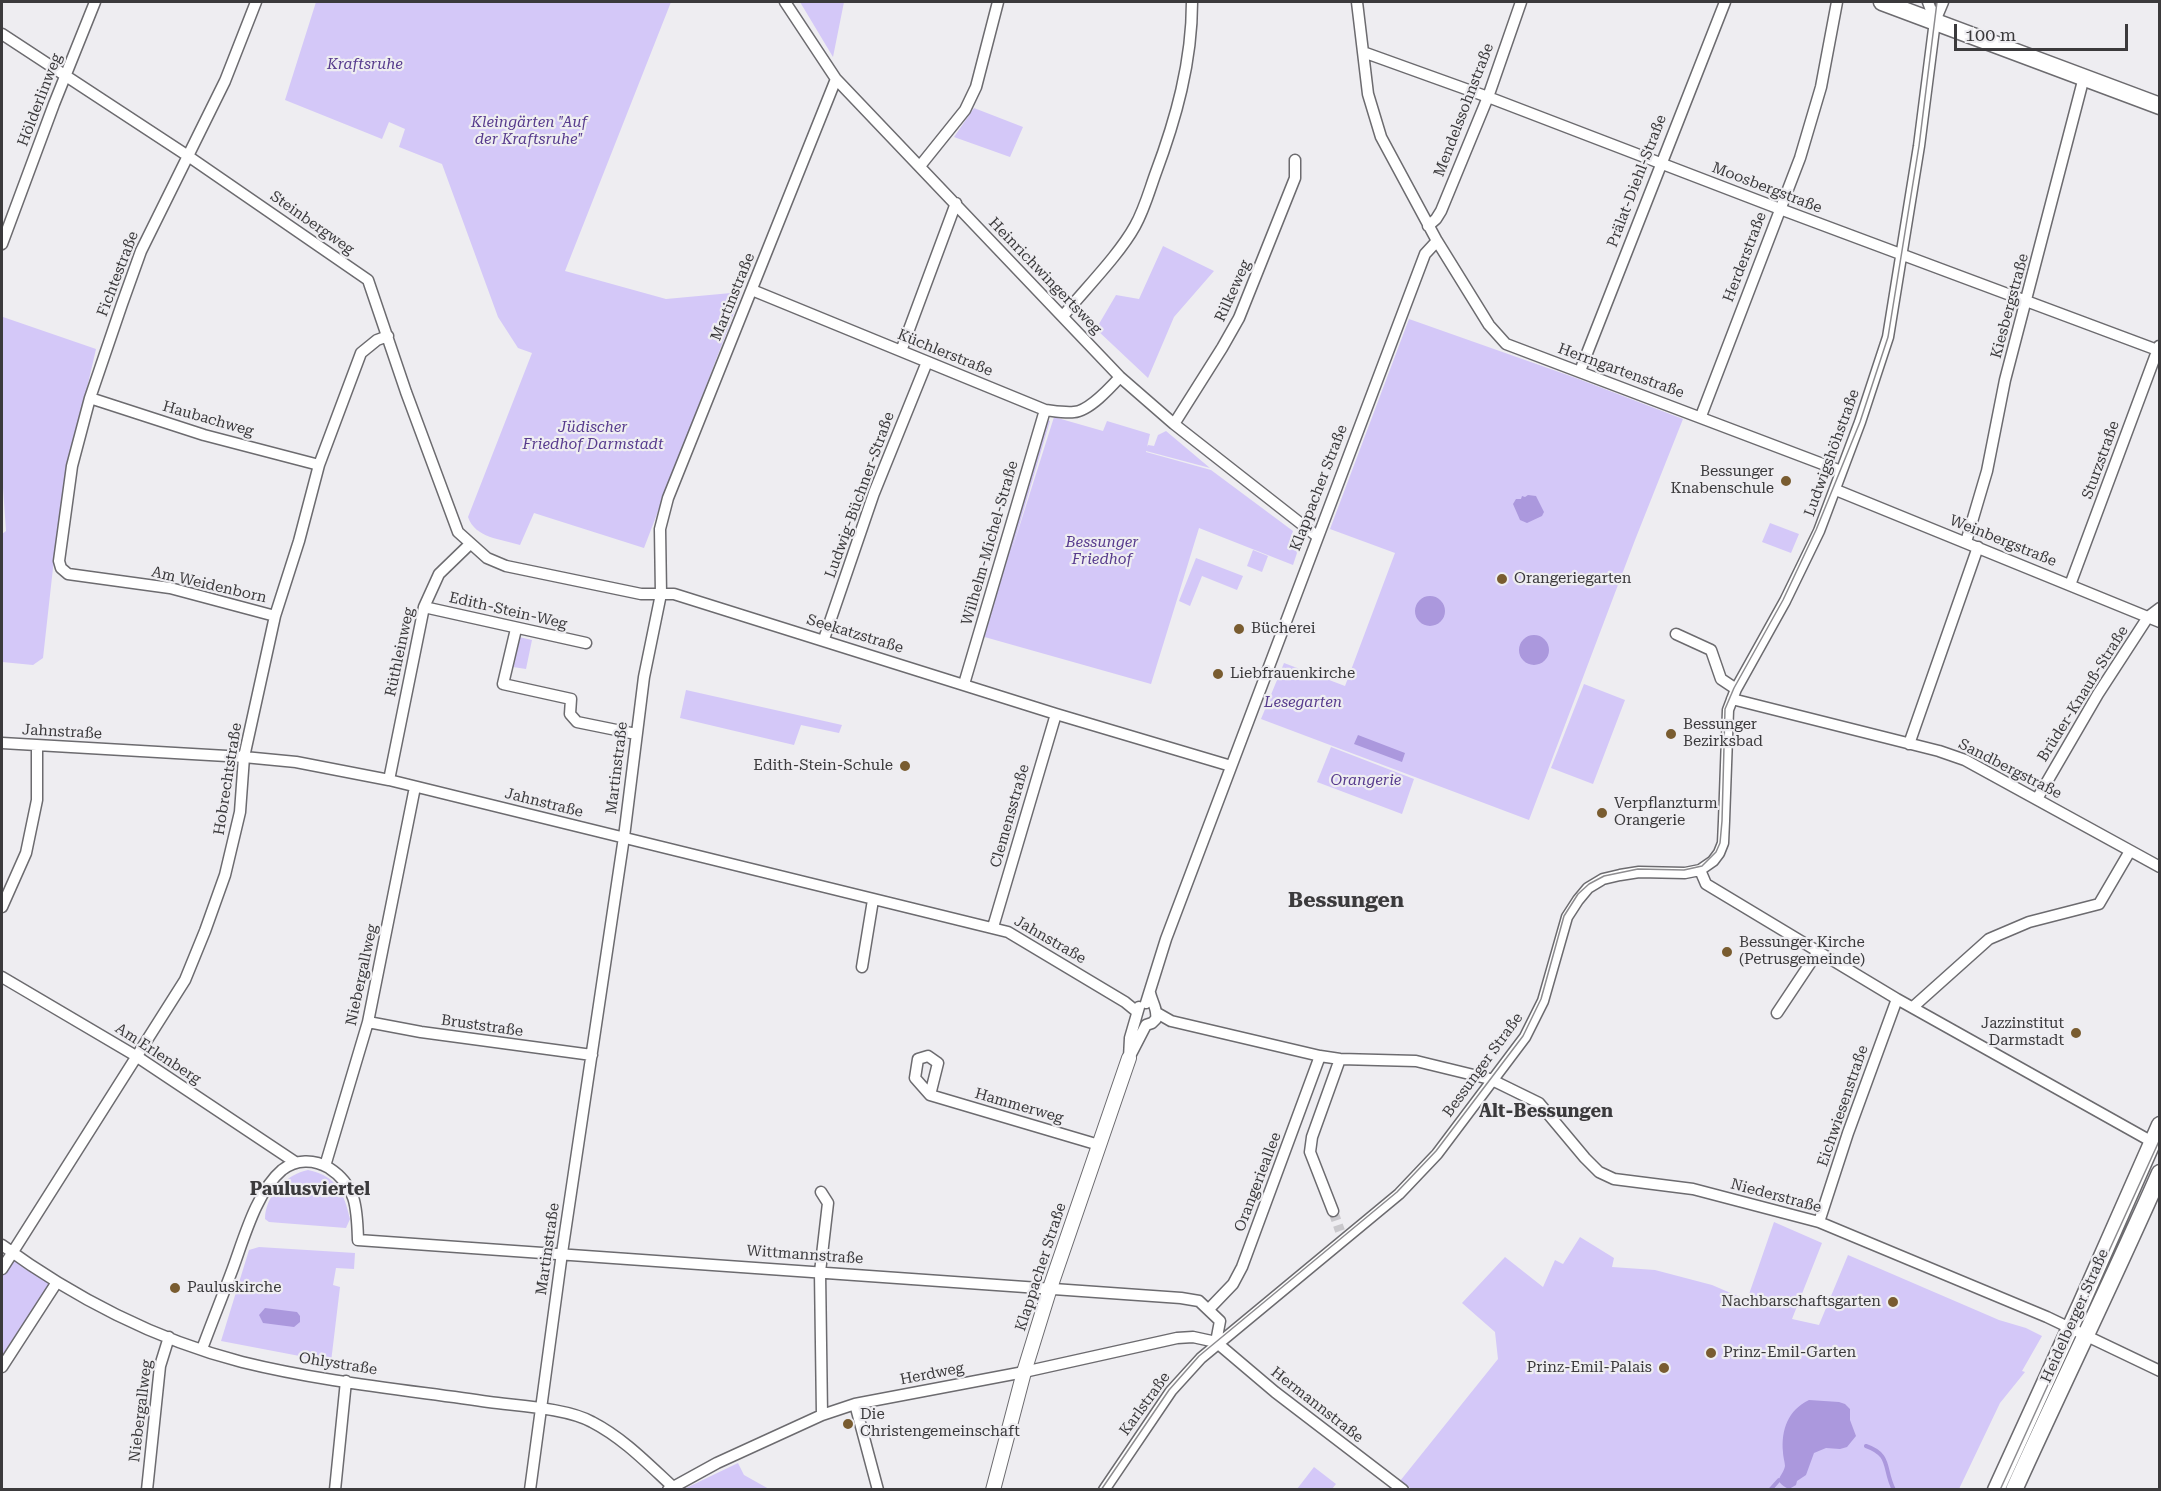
<!DOCTYPE html>
<html>
<head>
<meta charset="utf-8">
<style>
	body { margin:0 }
	#map { position:relative; width:2161px; height:1491px; overflow:hidden; background:#eeedf1; font-family:"Roboto Serif",serif }
	canvas { display:block }
	.frame { position:absolute; inset:0; border:3px solid #3b3a3c; pointer-events:none }
	.scale { position:absolute; left:1954px; top:24px; width:174px; height:27px; box-sizing:border-box; border:3px solid #3b3a3c; border-top:0; padding-left:8px; font-size:18px; line-height:21px; white-space:nowrap; color:#3b3a3c; -webkit-text-stroke:4px #eeedf1; paint-order:stroke }
</style>
</head>
<body>
<div id="map">
<canvas width="2161" height="1491"></canvas>
<div class="frame"></div>
<div class="scale">100 m</div>
</div>
<script>
const context = document.querySelector('canvas').getContext('2d');
context.lineJoin = 'round';
function fillPath(path, color) { context.fillStyle = color; context.fill(path, 'evenodd'); }
function strokePath(path, color, width, dash) { context.strokeStyle = color; context.lineWidth = width; context.lineCap = dash ? 'butt' : 'round'; context.setLineDash(dash || []); context.stroke(path); }
function label(font, color, halo, rows, align = 'center') {
  context.font = font + ' "Roboto Serif",serif'; context.lineWidth = 4.5; context.setLineDash([]); context.textBaseline = 'middle'; context.strokeStyle = halo; context.fillStyle = color; for (const [text, x, y, turn = 0] of rows) {
    context.save(); context.translate(x, y); context.rotate((+turn || 0) * Math.PI / 180); context.textAlign = isNaN(turn) ? turn : align; if (halo) context.strokeText(text, 0, 0); context.fillText(text, 0, 0); context.restore();
  }
}
const green = new Path2D(`
	M 316,2 L 671,2 L 565,271 L 666,299 L 742,292 L 644,548 L 534,513 L 520,545 C 501,539 475,538 468,517 L 532,353 L 518,348 L 498,317 L 442,164 L 399,147 L 405,129 L 389,122 L 382,139 L 285,100 Z
	M 800,2 L 844,2 L 833,57 Z
	M 974,108 L 1023,127 L 1010,157 L 954,137 Z
	M 1163,246 L 1214,271 L 1174,317 L 1148,378 L 1096,329 L 1116,295 L 1139,299 Z
	M 3,317 L 96,349 L 78,427 L 56,541 L 43,658 L 33,665 L 2,662 L 2,534 L 6,531 L 2,473 Z
	M 1409,319 L 1576,378 L 1683,419 L 1635,540 L 1529,820 L 1261,719 L 1284,663 L 1345,686 L 1395,553 L 1330,529 Z
	M 1054,417 L 1103,431 L 1107,421 L 1150,434 L 1147,447 L 1148,445 L 1154,446 L 1158,435 L 1166,431 L 1210,468 L 1146,451 L 1146,452 L 1211,470 L 1293,531 L 1289,543 L 1299,547 L 1293,565 L 1199,528 L 1151,684 L 981,636 L 1045,419 L 1050,421 L 1011,553 Z
	M 1770,523 L 1799,534 L 1791,553 L 1762,542 Z
	M 1253,550 L 1268,556 L 1262,572 L 1247,566 Z
	M 1196,558 L 1243,576 L 1237,590 L 1202,576 L 1190,606 L 1179,601 Z
	M 519,637 L 532,640 L 526,669 L 513,667 Z
	M 1584,684 L 1625,700 L 1593,784 L 1551,768 Z
	M 686,690 L 842,725 L 839,733 L 801,725 L 794,745 L 680,718 Z
	M 1331,747 L 1414,779 L 1402,814 L 1317,782 Z
	M 308,1170 C 337,1176 344,1193 350,1219 L 346,1228 L 269,1222 L 265,1219 C 265,1195 287,1174 308,1170 Z
	M 1774,1222 L 1822,1243 L 1792,1319 L 1819,1325 L 1848,1255 L 1999,1320 L 2026,1328 L 2042,1336 L 2022,1371 L 2025,1372 L 2000,1403 L 1959,1489 L 1413,1490 L 1400,1481 L 1498,1359 L 1495,1332 L 1462,1303 L 1505,1257 L 1543,1287 L 1555,1260 L 1563,1264 L 1580,1237 L 1614,1258 L 1612,1267 L 1655,1270 L 1712,1285 L 1747,1300 Z
	M 259,1247 L 355,1253 L 354,1269 L 336,1268 L 333,1285 L 340,1287 L 331,1362 L 221,1341 L 249,1250 Z
	M 12,1253 L 57,1282 L 2,1367 L 2,1269 Z
	M 738,1463 L 744,1475 L 769,1489 L 684,1489 Z
	M 1314,1467 L 1336,1484 L 1332,1489 L 1297,1489 Z`);
const water = new Path2D(`
	M 1528,495 L 1536,496 L 1544,512 L 1542,516 L 1527,523 L 1520,520 L 1513,504 L 1516,499 L 1521,499 L 1522,496 L 1525,497 Z
	M1415 611a15 15 0 1 1 30 0a15 15 0 1 1-30 0Z
	M1519 650a15 15 0 1 1 30 0a15 15 0 1 1-30 0Z
	M 1358,735 L 1405,753 L 1402,762 L 1354,744 Z
	M 265,1308 L 297,1312 L 300,1316 L 300,1322 L 294,1327 L 263,1323 L 259,1315 Z
	M 1809,1400 L 1839,1402 L 1845,1404 L 1850,1409 L 1850,1420 L 1856,1436 L 1847,1447 L 1840,1449 L 1826,1448 L 1814,1453 L 1806,1475 L 1797,1481 L 1796,1485 L 1789,1489 C 1771,1480 1783,1477 1785,1466 C 1785,1463 1783,1456 1783,1452 C 1781,1430 1788,1410 1809,1400 Z`);
const stream = new Path2D(`
	M 1866,1446 C 1892,1455 1883,1469 1894,1490
	M 1770,1490 L 1779,1480`);
const minorTunnel = new Path2D(`
	M 1333,1211 L 1340,1231`);
const minor = new Path2D(`
	M 256,2 L 225,81 L 141,251 L 122,304 L 90,398 L 72,466 L 59,561 L 61,568 L 68,574 L 170,588 L 275,616
	M 785,2 L 836,79 L 1120,377 L 1174,424 L 1318,537
	M 1357,2 L 1368,94 L 1381,137 L 1437,241 L 1489,325 L 1506,344 L 1841,471
	M 1928,2 L 1935,21
	M 2,34 L 188,156 L 368,280 L 406,392 L 458,532 L 487,558 L 506,566 L 641,594 L 674,594 L 1056,714 L 1231,766
	M 1363,52 L 1488,97 L 1780,209 L 2160,351
	M 920,166 L 965,110 L 976,87 L 998,2
	M 1428,226 L 1436,219 L 1441,211 L 1488,97 L 1521,2
	M 2,244 L 54,104 L 95,2
	M 752,290 L 1045,410 C 1054,411 1065,413 1074,412 C 1089,411 1110,388 1120,377
	M 1063,316 C 1085,289 1119,255 1135,226 C 1144,210 1149,192 1155,175 C 1176,119 1192,62 1192,2
	M 901,351 L 956,203
	M 1580,371 L 1725,2
	M 90,398 L 204,435 L 319,465
	M 1701,416 L 1800,158 L 1821,87 L 1837,2
	M 1174,424 L 1222,348 L 1239,318 L 1295,178 L 1295,160
	M 1836,490 L 2160,622
	M 1966,542 L 1987,471 L 2005,380 L 2084,77
	M 2070,585 L 2159,346
	M 424,607 L 586,643
	M 516,629 L 503,684 L 571,699 L 570,714 L 577,722 L 636,734
	M 1676,634 L 1711,650 L 1721,679 L 1736,689
	M 824,639 L 874,493 L 927,362
	M 964,684 L 1045,410
	M 1732,699 L 1939,751 L 1965,760 L 2160,867
	M 2,743 L 244,757 L 296,762 L 389,780 L 1008,932 L 1125,1002 L 1136,1011
	M 1909,744 L 1978,547
	M 389,780 L 424,607 L 439,574 L 470,544
	M 2037,799 L 2098,694 L 2148,617 L 2160,608
	M 1700,870 L 1706,884 L 1897,999 L 2156,1144
	M 2,907 L 26,853 L 37,800 L 37,746
	M 993,927 L 1056,714
	M 862,967 L 873,900
	M 2,977 L 136,1056 L 295,1162
	M 1146,1003 L 1166,939 L 1425,254 L 1437,241
	M 1913,1007 L 1989,939 L 2029,922 L 2099,904 L 2130,851
	M 1157,1013 L 1171,1021 L 1320,1056 L 1340,1059 L 1416,1061 L 1490,1079 L 1539,1103 L 1585,1158 L 1599,1172 L 1614,1179 L 1693,1189 L 1819,1222 L 2047,1317 L 2160,1371
	M 1777,1013 L 1817,953
	M 368,1022 L 421,1032 L 592,1055
	M 1129,1058 L 1146,1025 L 1152,1023 L 1156,1019 C 1158,1010 1152,1002 1150,993
	M 1129,1058 L 1130,1038 L 1139,1007
	M 930,1095 L 938,1063 L 928,1056 L 918,1059 L 915,1078 L 930,1095 L 1099,1145
	M 325,1166 L 368,1022 L 415,787
	M 821,1192 L 828,1203 L 820,1272 L 822,1415
	M 1333,1211 L 1310,1152 L 1312,1137 L 1340,1059
	M 1819,1222 L 1848,1133 L 1897,999
	M 2,1245 C 73,1297 156,1340 242,1362 C 323,1382 407,1390 489,1402 C 518,1406 567,1408 592,1422 C 623,1438 647,1463 673,1487
	M 2,1269 L 185,980 L 205,931 L 225,875 L 240,812 L 244,757 L 275,616 L 299,541 L 319,465 L 361,353 L 377,340 L 388,336
	M 1209,1309 L 1233,1284 L 1242,1267 L 1320,1056
	M 1216,1342 L 1275,1392 L 1403,1490
	M 202,1349 C 212,1322 223,1295 233,1268 C 244,1238 257,1191 282,1170 C 296,1159 314,1159 329,1168 C 357,1186 357,1209 358,1240 L 1181,1298 L 1199,1301 L 1220,1321 L 1216,1342
	M 2,1367 L 57,1282
	M 855,1404 L 878,1490
	M 147,1490 L 160,1366 L 169,1337
	M 335,1490 L 346,1381
	M 530,1490 L 562,1253 L 624,837 L 644,677 L 661,594 L 660,529 L 668,498 L 836,79
	M 668,1490 L 717,1463 L 822,1415 L 855,1404 L 1024,1372 L 1177,1338 L 1193,1337 L 1216,1342
	M 1104,1490 L 1171,1391 L 1201,1358 L 1399,1194 L 1437,1154 L 1525,1037 L 1543,1001 L 1567,917 L 1578,900 L 1588,888 L 1603,879 L 1620,875 L 1639,872 L 1685,873 L 1700,870 L 1713,861 L 1719,853 L 1723,843 L 1724,821 L 1728,710 L 1736,689 L 1785,601 L 1819,531 L 1860,422 L 1888,337 L 1919,146 L 1935,21 L 1943,2`);
const tertiary = new Path2D(`
	M 993,1490 L 1024,1372 L 1050,1288 L 1129,1058`);
const secondary = new Path2D(`
	M 1882,2 L 2160,106
	M 1996,1490 L 2081,1304 L 2160,1125
	M 2014,1490 C 2062,1384 2113,1280 2160,1173`);
const tram = new Path2D(`
	M 1101,1490 L 1169,1390 L 1199,1356 L 1397,1192 L 1436,1151 L 1523,1036 L 1541,999 L 1564,916 L 1578,894 L 1589,884 L 1604,876 L 1638,869 L 1684,870 L 1702,866 L 1716,852 L 1720,843 L 1722,821 L 1725,709 L 1734,688 L 1783,600 L 1816,530 L 1860,422 L 1888,337 L 1919,146 L 1937,2
	M 2000,1490 L 2160,1139`);
const markers = [
	[1786,481,6,"#795c30"],
	[1502,579,6,"#795c30"],
	[1239,629,6,"#795c30"],
	[1218,674,6,"#795c30"],
	[1671,734,6,"#795c30"],
	[905,766,6,"#795c30"],
	[1602,813,6,"#795c30"],
	[1727,952,6,"#795c30"],
	[2076,1033,6,"#795c30"],
	[175,1288,6,"#795c30"],
	[1893,1302,6,"#795c30"],
	[1711,1353,6,"#795c30"],
	[1664,1368,6,"#795c30"],
	[848,1424,6,"#795c30"]
];
const parkNames = [
	["Kraftsruhe",365,65],
	["Kleingärten \"Auf",529,123],
	["der Kraftsruhe\"",529,140],
	["Jüdischer",593,428],
	["Friedhof Darmstadt",593,445],
	["Bessunger",1102,543],
	["Friedhof",1102,560],
	["Lesegarten",1303,703],
	["Orangerie",1366,781]
];
const streetNames = [
	["Hölderlinweg",40,100,-69],
	["Mendelssohnstraße",1464,110,-69],
	["Prälat-Diehl-Straße",1637,181,-69],
	["Moosbergstraße",1767,188,21],
	["Steinbergweg",312,223,35],
	["Herderstraße",1745,257,-69],
	["Fichtestraße",118,274,-69],
	["Heinrichwingertsweg",1045,276,46],
	["Rilkeweg",1233,291,-66],
	["Martinstraße",733,297,-68],
	["Kiesbergstraße",2010,306,-75],
	["Küchlerstraße",945,353,22],
	["Herrngartenstraße",1621,371,20],
	["Haubachweg",208,419,16],
	["Ludwigshöhstraße",1832,453,-70],
	["Sturzstraße",2101,460,-70],
	["Klappacher Straße",1319,488,-69],
	["Ludwig-Büchner-Straße",860,495,-70],
	["Weinbergstraße",2003,541,22],
	["Wilhelm-Michel-Straße",990,543,-74],
	["Am Weidenborn",209,585,13],
	["Edith-Stein-Weg",508,611,13],
	["Seekatzstraße",855,634,17],
	["Rüthleinweg",400,652,-78],
	["Brüder-Knauß-Straße",2083,694,-58],
	["Jahnstraße",62,732,3],
	["Martinstraße",617,768,-83],
	["Sandbergstraße",2010,769,27],
	["Hobrechtstraße",228,779,-81],
	["Jahnstraße",544,803,14],
	["Clemensstraße",1010,816,-74],
	["Jahnstraße",1050,940,30],
	["Niebergallweg",362,975,-78],
	["Bruststraße",482,1026,8],
	["Am Erlenberg",158,1054,33],
	["Bessunger Straße",1483,1065,-54],
	["Hammerweg",1019,1106,16],
	["Eichwiesenstraße",1843,1106,-71],
	["Orangerieallee",1258,1182,-69],
	["Niederstraße",1776,1196,15],
	["Martinstraße",548,1249,-82],
	["Wittmannstraße",805,1255,4],
	["Klappacher Straße",1041,1267,-72],
	["Heidelberger Straße",2075,1316,-66],
	["Ohlystraße",338,1364,9],
	["Herdweg",932,1374,-11],
	["Karlstraße",1145,1404,-54],
	["Hermannstraße",1317,1405,38],
	["Niebergallweg",141,1411,-83]
];
const poiNames = [
	["Bessunger",1774,472,"right"],
	["Knabenschule",1774,489,"right"],
	["Orangeriegarten",1514,579],
	["Bücherei",1251,629],
	["Liebfrauenkirche",1230,674],
	["Bessunger",1683,725],
	["Bezirksbad",1683,742],
	["Edith-Stein-Schule",893,766,"right"],
	["Verpflanzturm",1614,804],
	["Orangerie",1614,821],
	["Bessunger Kirche",1739,943],
	["(Petrusgemeinde)",1739,960],
	["Jazzinstitut",2064,1024,"right"],
	["Darmstadt",2064,1041,"right"],
	["Pauluskirche",187,1288],
	["Nachbarschaftsgarten",1881,1302,"right"],
	["Prinz-Emil-Garten",1723,1353],
	["Prinz-Emil-Palais",1652,1368,"right"],
	["Die",860,1415],
	["Christengemeinschaft",860,1432]
];
const quarterNames = [
	["Alt-Bessungen",1546,1112],
	["Paulusviertel",310,1190]
];
const districtNames = [
	["Bessungen",1346,901]
];
fillPath(green, '#d4c8f8');
fillPath(water, '#ab98dd');
strokePath(stream, '#ab98dd', 4);
strokePath(minorTunnel, '#cac9cd', 10, [10, 5]);
strokePath(minor, '#6c6b6f', 13);
strokePath(tertiary, '#6c6b6f', 16);
strokePath(secondary, '#6c6b6f', 19);
strokePath(minor, '#fff', 10);
strokePath(tertiary, '#fff', 14);
strokePath(secondary, '#fff', 16);
strokePath(tram, '#8d8c8f', 1.5);
for (const [x, y, r, color] of markers) { const dot = new Path2D(); dot.arc(x, y, r, 0, 2 * Math.PI); context.fillStyle = color; context.fill(dot); strokePath(dot, '#eeedf1', 2); }
label('italic 15px', '#573b8d', '#eeedf1', parkNames);
label('15px', '#3b3a3c', '#eeedf1', streetNames);
label('15px', '#3b3a3c', '#eeedf1', poiNames, 'left');
label('bold 18px', '#3b3a3c', '#eeedf1', quarterNames);
label('bold 21px', '#3b3a3c', '#eeedf1', districtNames);
</script>
</body>
</html>
